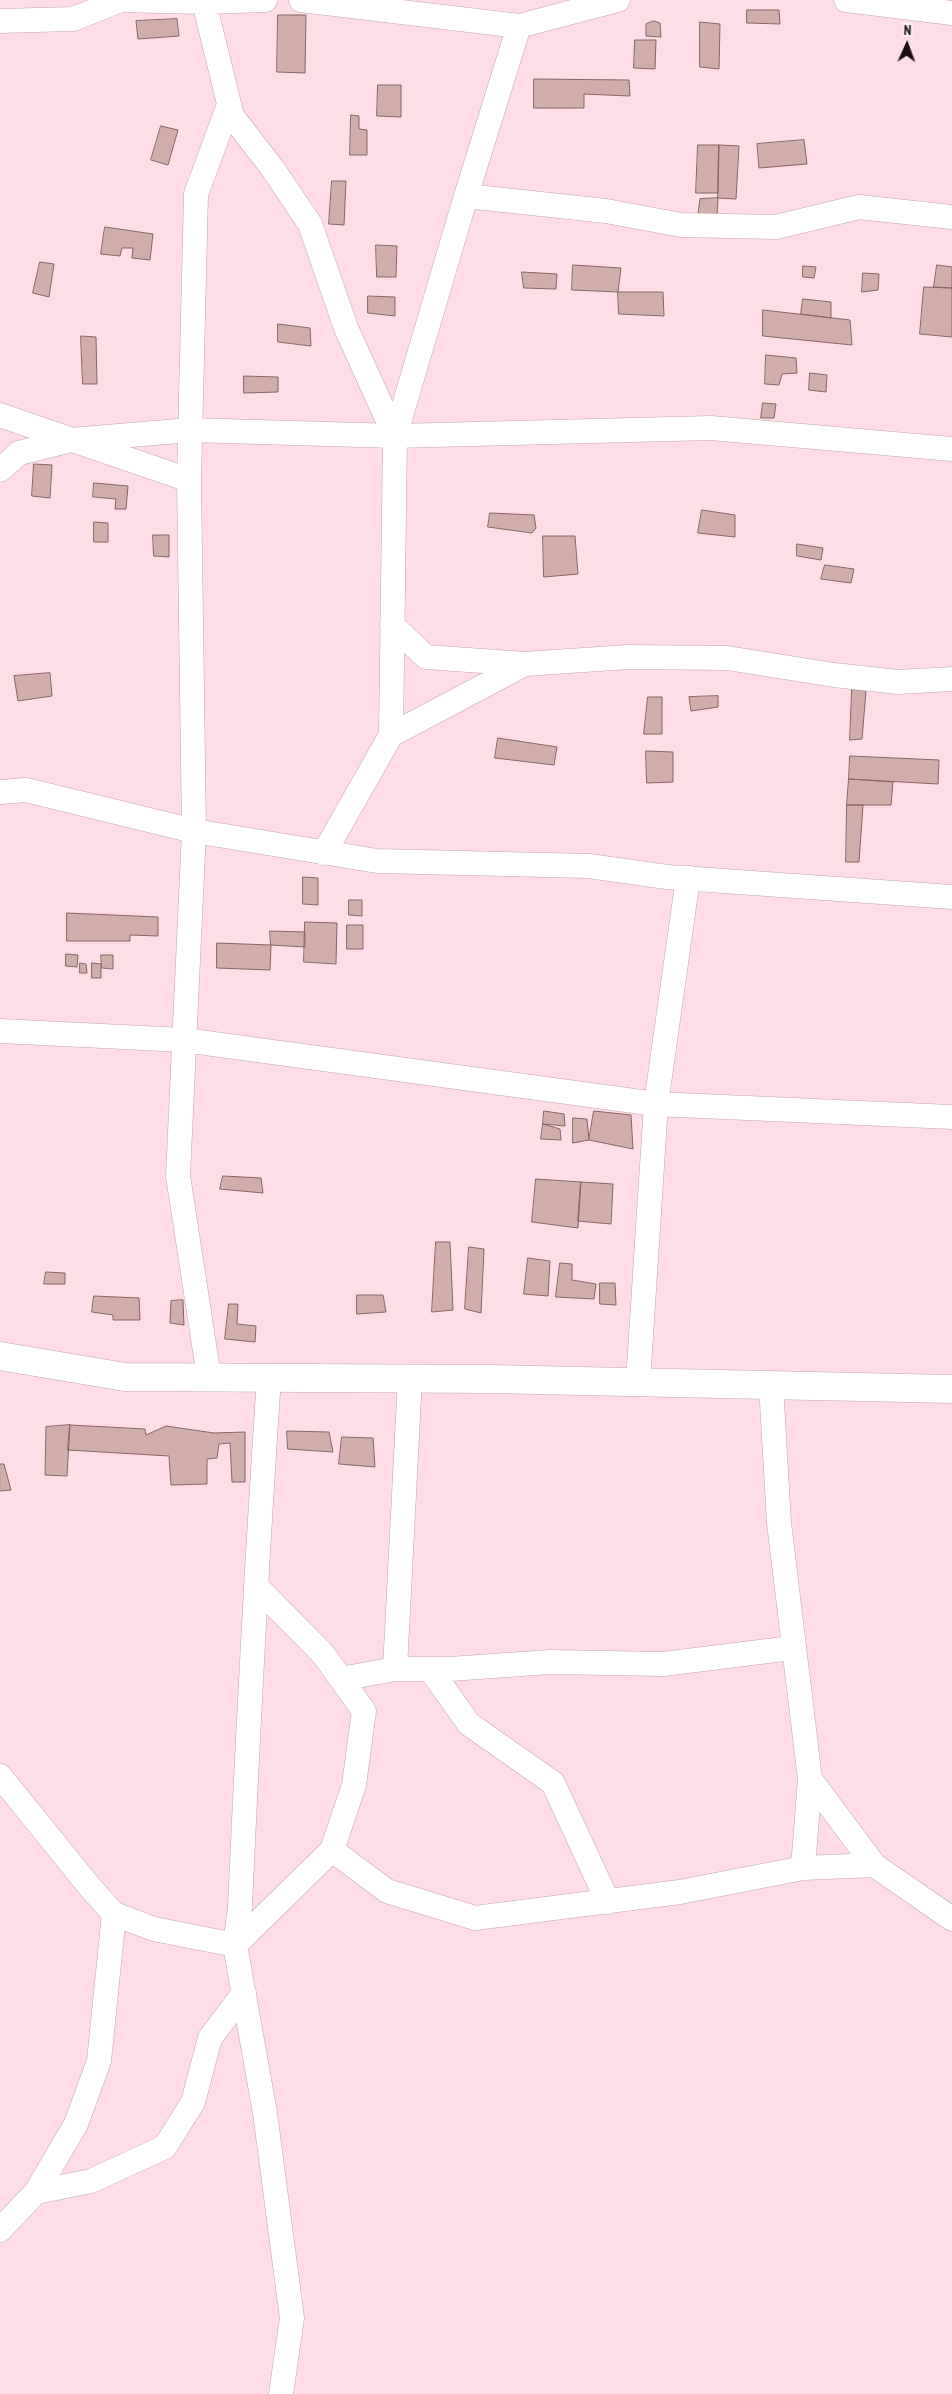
<!DOCTYPE html>
<html>
<head>
<meta charset="utf-8">
<style>
	body { margin:0 }
	#map { position:relative; width:952px; height:2394px; overflow:hidden; background:#fedde7; font-family:"PT Sans Narrow",sans-serif }
	canvas { display:block }
	.north { position:absolute; left:882px; top:20px; width:50px; height:50px; -webkit-text-stroke:4px #fef1f4; paint-order:stroke; rotate:2deg; font-size:14px; font-weight:700; line-height:20px; text-align:center; color:#1a0f13 }
	.north::after { content:''; display:block; margin:auto; width:18px; height:22px; background:#1a0f13; clip-path:polygon(50% 0,100% 100%,50% 72%,0 100%) }
</style>
</head>
<body>
<div id="map">
<canvas width="952" height="2394"></canvas>
<div class="north">N</div>
</div>
<script>
const context = document.querySelector('canvas').getContext('2d');
context.lineJoin = 'round';
function fillPath(path, color) { context.fillStyle = color; context.fill(path, 'evenodd'); }
function strokePath(path, color, width, dash) { context.strokeStyle = color; context.lineWidth = width; context.lineCap = dash ? 'butt' : 'round'; context.setLineDash(dash || []); context.stroke(path); }
const building = new Path2D(`
	M 747,10 L 779,10 L 780,24 L 747,23 Z
	M 278,15 L 306,15 L 305,73 L 277,72 Z
	M 177,19 L 179,36 L 138,39 L 136,21 Z
	M 654,21 L 660,23 L 661,37 L 646,36 L 646,24 Z
	M 700,22 L 720,24 L 719,69 L 700,67 Z
	M 635,40 L 656,40 L 655,69 L 634,68 Z
	M 534,79 L 629,80 L 630,96 L 584,94 L 584,108 L 534,108 Z
	M 378,85 L 401,85 L 401,117 L 377,116 Z
	M 351,115 L 359,116 L 359,129 L 367,130 L 367,155 L 350,155 Z
	M 161,126 L 178,130 L 168,165 L 151,160 Z
	M 804,140 L 807,164 L 759,168 L 757,144 Z
	M 698,145 L 719,145 L 718,193 L 696,193 Z
	M 719,145 L 739,146 L 736,199 L 718,198 Z
	M 332,181 L 346,181 L 344,225 L 329,224 Z
	M 718,198 L 717,215 L 698,214 L 700,199 Z
	M 105,227 L 153,234 L 150,260 L 132,258 L 133,248 L 122,248 L 120,256 L 101,254 Z
	M 376,245 L 397,246 L 396,277 L 377,277 Z
	M 40,262 L 54,264 L 49,297 L 33,293 Z
	M 573,265 L 621,268 L 618,292 L 572,290 Z
	M 937,265 L 952,267 L 952,288 L 934,287 Z
	M 803,266 L 816,267 L 814,278 L 803,277 Z
	M 522,272 L 557,274 L 556,289 L 524,288 Z
	M 863,273 L 879,274 L 878,290 L 862,292 Z
	M 924,287 L 952,288 L 952,337 L 920,334 Z
	M 618,292 L 663,292 L 664,316 L 619,314 Z
	M 368,296 L 395,297 L 395,316 L 368,313 Z
	M 803,299 L 831,302 L 831,318 L 801,314 Z
	M 763,310 L 850,320 L 852,345 L 763,336 Z
	M 278,324 L 310,328 L 311,346 L 278,342 Z
	M 81,336 L 96,337 L 97,384 L 83,384 Z
	M 766,355 L 796,358 L 797,373 L 782,374 L 779,385 L 765,384 Z
	M 810,373 L 827,375 L 826,392 L 809,390 Z
	M 244,376 L 278,377 L 278,392 L 244,393 Z
	M 763,403 L 776,404 L 774,418 L 761,418 Z
	M 34,464 L 52,465 L 50,498 L 32,496 Z
	M 94,483 L 128,486 L 126,509 L 115,509 L 116,499 L 93,497 Z
	M 702,510 L 735,515 L 735,537 L 698,533 Z
	M 490,513 L 534,515 L 536,528 L 532,533 L 488,527 Z
	M 94,522 L 108,523 L 108,542 L 94,542 Z
	M 153,535 L 169,535 L 169,557 L 154,556 Z
	M 543,536 L 575,536 L 578,574 L 544,577 Z
	M 797,544 L 823,548 L 821,560 L 797,556 Z
	M 825,565 L 854,569 L 851,583 L 821,579 Z
	M 50,673 L 52,696 L 18,701 L 14,676 Z
	M 852,689 L 866,691 L 862,739 L 850,740 Z
	M 718,696 L 718,707 L 691,711 L 689,697 Z
	M 648,697 L 662,697 L 662,734 L 644,734 Z
	M 498,738 L 557,747 L 554,765 L 495,758 Z
	M 646,751 L 673,752 L 673,782 L 647,783 Z
	M 850,756 L 939,760 L 938,784 L 849,779 Z
	M 849,779 L 893,782 L 891,805 L 847,805 Z
	M 847,805 L 863,805 L 859,862 L 846,862 Z
	M 303,877 L 318,878 L 318,905 L 303,904 Z
	M 349,900 L 362,900 L 362,916 L 349,915 Z
	M 67,913 L 158,917 L 158,936 L 130,935 L 130,941 L 67,941 Z
	M 305,922 L 337,923 L 336,964 L 304,962 Z
	M 347,925 L 363,925 L 363,949 L 347,949 Z
	M 270,931 L 305,932 L 305,947 L 271,945 Z
	M 217,943 L 271,945 L 270,970 L 217,968 Z
	M 66,954 L 78,955 L 77,967 L 66,966 Z
	M 101,955 L 113,955 L 113,969 L 102,968 Z
	M 80,963 L 86,964 L 87,973 L 80,973 Z
	M 92,963 L 101,964 L 101,978 L 92,978 Z
	M 544,1111 L 564,1114 L 565,1126 L 543,1124 Z
	M 594,1111 L 631,1115 L 633,1149 L 589,1140 Z
	M 573,1118 L 587,1119 L 589,1140 L 573,1143 Z
	M 543,1124 L 560,1129 L 561,1140 L 541,1139 Z
	M 223,1176 L 261,1178 L 263,1193 L 220,1189 Z
	M 536,1179 L 581,1182 L 578,1228 L 532,1222 Z
	M 581,1182 L 613,1184 L 611,1224 L 578,1221 Z
	M 436,1242 L 450,1242 L 453,1310 L 432,1312 Z
	M 469,1247 L 484,1249 L 481,1313 L 465,1309 Z
	M 528,1258 L 550,1261 L 548,1296 L 524,1294 Z
	M 560,1263 L 572,1264 L 572,1280 L 596,1284 L 594,1299 L 556,1297 Z
	M 46,1272 L 65,1273 L 65,1284 L 44,1284 Z
	M 600,1283 L 615,1283 L 616,1305 L 600,1304 Z
	M 357,1295 L 383,1295 L 386,1312 L 357,1314 Z
	M 94,1296 L 139,1298 L 140,1320 L 113,1320 L 113,1315 L 92,1312 Z
	M 183,1300 L 184,1325 L 170,1323 L 171,1301 Z
	M 229,1304 L 238,1304 L 237,1324 L 256,1326 L 255,1342 L 225,1339 Z
	M 70,1425 L 67,1476 L 45,1475 L 46,1427 Z
	M 70,1425 L 145,1429 L 146,1435 L 166,1426 L 214,1433 L 245,1432 L 245,1482 L 232,1482 L 230,1443 L 219,1444 L 217,1458 L 207,1459 L 207,1484 L 171,1485 L 169,1456 L 68,1450 Z
	M 287,1431 L 329,1432 L 333,1452 L 288,1449 Z
	M 342,1437 L 373,1438 L 375,1467 L 339,1464 Z
	M 0,1464 L 4,1464 L 11,1490 L 0,1491 Z`);
const street = new Path2D(`
	M 118,0 L 204,2 L 265,0
	M 301,0 L 519,26
	M 618,0 L 519,26 L 466,196 L 606,211 L 681,225 L 776,227 L 859,207 L 952,217
	M 846,0 L 952,13
	M 204,2 L 232,116 L 273,169 L 310,224 L 346,328 L 395,436
	M 0,21 L 73,19 L 118,1
	M 0,415 L 189,480
	M 0,470 L 19,453 L 71,440 L 190,430 L 395,436 L 711,428 L 952,449
	M 392,625 L 426,657 L 525,664 L 628,657 L 727,658 L 834,675 L 898,682 L 952,679
	M 391,735 L 525,664
	M 0,792 L 26,790 L 194,831 L 377,861 L 589,866 L 667,877 L 952,897
	M 324,853 L 391,735 L 395,436 L 466,196
	M 0,1031 L 184,1040 L 656,1104 L 688,878
	M 209,1377 L 178,1176 L 194,831 L 189,480 L 196,194 L 229,105
	M 269,1378 C 257,1554 248,1731 240,1907 L 235,1945 L 265,2113 L 292,2318 L 281,2394
	M 638,1382 L 656,1104 L 952,1117
	M 395,1669 L 410,1378
	M 430,1669 L 469,1724 L 553,1783 L 608,1902
	M 341,1679 L 395,1669 L 450,1669 L 550,1662 L 663,1664 L 792,1648
	M 0,1776 L 89,1886 L 114,1914 L 154,1929 L 235,1945 L 332,1850 L 354,1785 L 364,1711 L 323,1654 L 256,1586
	M 332,1850 L 387,1891 L 475,1918 L 680,1892 L 803,1868 L 810,1779 L 779,1523 L 771,1385
	M 874,1865 L 952,1919
	M 803,1868 L 874,1865 L 810,1779
	M 36,2192 L 76,2124 L 99,2061 L 114,1914
	M 0,2230 L 36,2192 L 91,2181 L 165,2147 L 193,2102 L 210,2038 L 244,1993`);
const highway = new Path2D(`
	M 0,1356 L 125,1377 L 489,1379 L 952,1389`);
fillPath(building, '#cfaeac');
strokePath(building, '#846665', 1);
strokePath(street, '#c4a5af', 25);
strokePath(highway, '#c4a5af', 29);
strokePath(street, '#fff', 24);
strokePath(highway, '#fff', 28);
</script>
</body>
</html>
